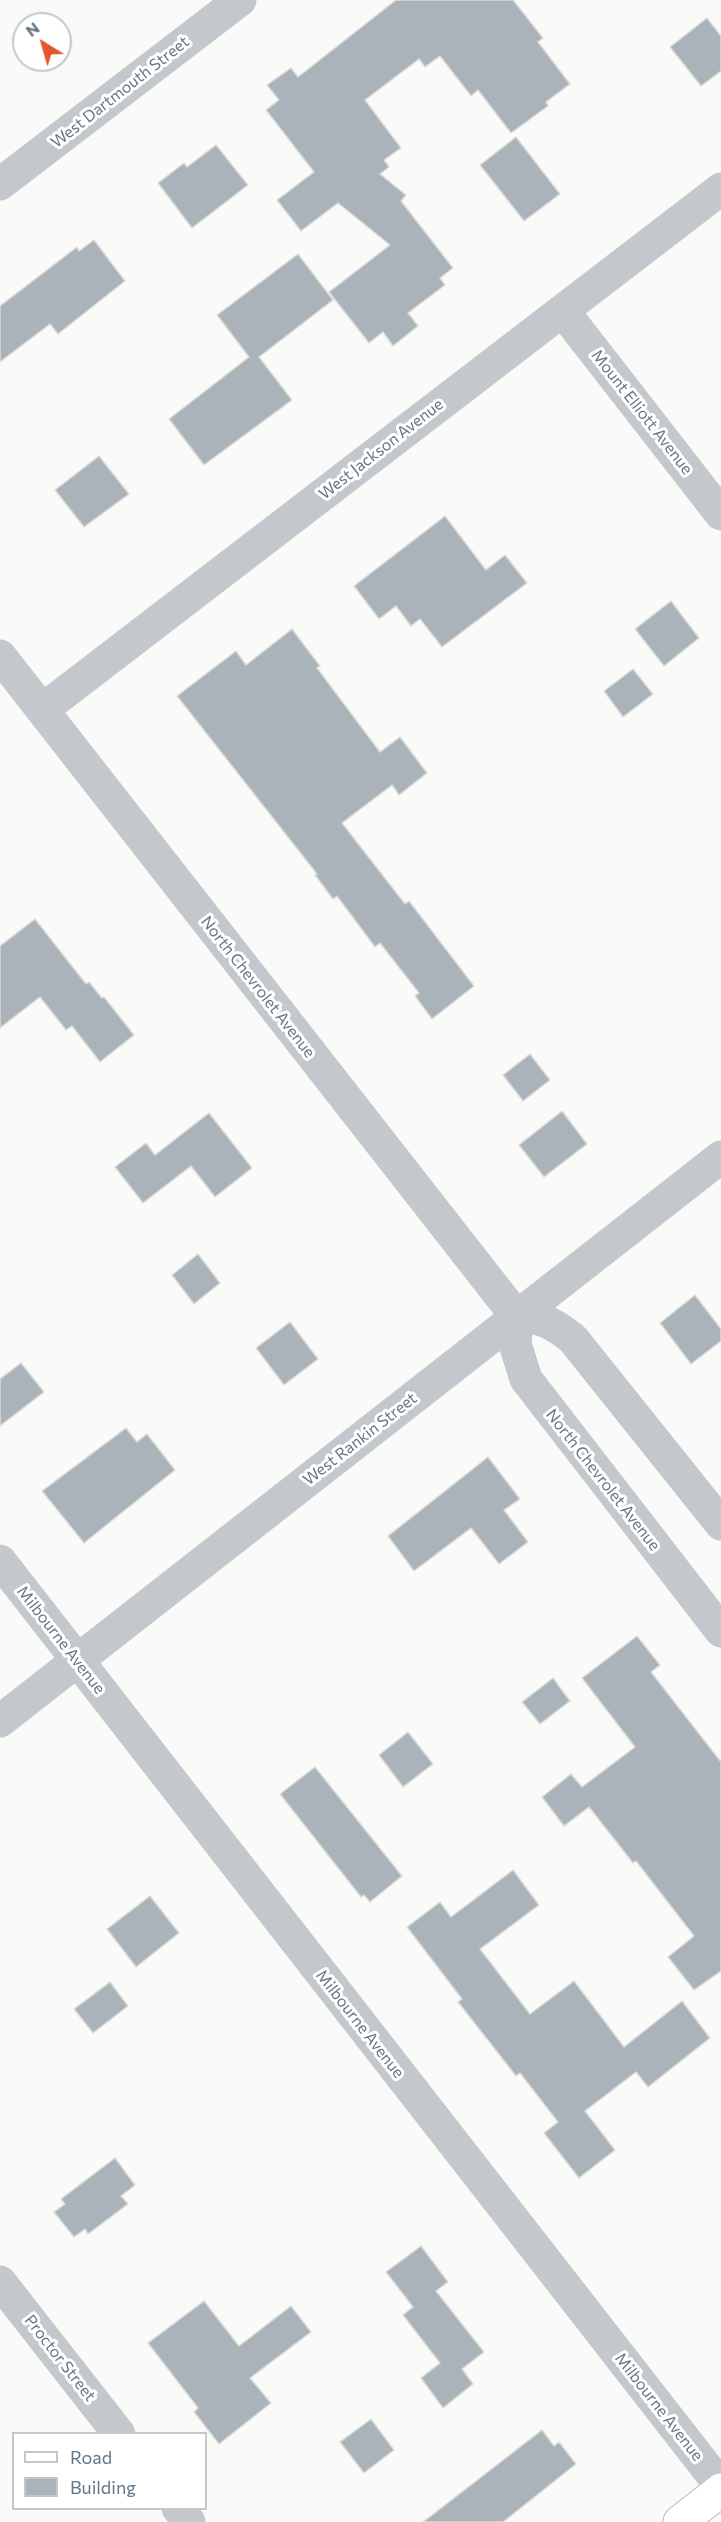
<!DOCTYPE html>
<html>
<head>
<meta charset="utf-8">
<style>
	body { margin:0 }
	#map { position:relative; width:721px; height:2522px; overflow:hidden; background:#fafaf8; font-family:Commissioner,sans-serif }
	canvas { display:block }
	.legend { position:absolute; left:12px; top:2432px; width:195px; height:78px; box-sizing:border-box; background:#fff; border:2px solid #c1c8cd; margin:0; padding:8px 10px; list-style:none; font-size:18px; color:#657683 }
	.legend li { display:flex; align-items:center; gap:12px; height:30px }
	.legend b { width:30px; border:2px solid #c1c8cd }
	.north { position:absolute; left:12px; top:12px; width:60px; height:60px; box-sizing:border-box; background:#fff; border:2px solid #c1c8cd; border-radius:50%; rotate:323deg; font-size:16px; font-weight:700; line-height:24px; text-align:center; color:#657683 }
	.north::after { content:''; display:block; margin:auto; width:21px; height:27px; background:#e4572e; clip-path:polygon(50% 0,100% 100%,50% 72%,0 100%) }
</style>
</head>
<body>
<div id="map">
<canvas width="721" height="2522"></canvas>
<ul class="legend">
<li><b style="height:8px;background:#fff"></b>Road</li>
<li><b style="height:16px;background:#aab3b9"></b>Building</li>
</ul>
<div class="north">N</div>
</div>
<script>
const context = document.querySelector('canvas').getContext('2d');
context.lineJoin = 'round';
function fillPath(path, color) { context.fillStyle = color; context.fill(path, 'evenodd'); }
function strokePath(path, color, width, dash) { context.strokeStyle = color; context.lineWidth = width; context.lineCap = dash ? 'butt' : 'round'; context.setLineDash(dash || []); context.stroke(path); }
function label(font, color, halo, rows, align = 'center') {
  context.font = font + ' Commissioner,sans-serif'; context.lineWidth = 6; context.setLineDash([]); context.textBaseline = 'middle'; context.strokeStyle = halo; context.fillStyle = color; for (const [text, x, y, turn = 0] of rows) {
    context.save(); context.translate(x, y); context.rotate((+turn || 0) * Math.PI / 180); context.textAlign = isNaN(turn) ? turn : align; if (halo) context.strokeText(text, 0, 0); context.fillText(text, 0, 0); context.restore();
  }
}
const building = new Path2D(`
	M 396,0 L 513,0 L 543,38 L 538,42 L 570,84 L 546,102 L 548,106 L 511,133 L 478,90 L 471,96 L 440,56 L 425,67 L 419,59 L 365,100 L 401,148 L 384,160 L 389,167 L 380,174 L 406,195 L 401,201 L 453,268 L 440,278 L 445,285 L 408,313 L 418,326 L 393,346 L 383,332 L 369,343 L 329,292 L 390,245 L 338,203 L 301,231 L 277,200 L 314,172 L 266,110 L 279,100 L 267,85 L 291,68 L 298,77 Z
	M 707,18 L 721,36 L 721,71 L 701,86 L 670,47 Z
	M 516,137 L 560,194 L 524,221 L 480,165 Z
	M 216,145 L 248,185 L 192,228 L 158,183 L 184,163 L 187,167 Z
	M 94,240 L 125,281 L 58,334 L 50,324 L 0,362 L 0,306 L 77,247 L 79,251 Z
	M 298,254 L 333,300 L 259,357 L 292,400 L 204,465 L 169,419 L 249,357 L 217,315 Z
	M 99,456 L 129,494 L 84,527 L 55,490 Z
	M 445,516 L 486,570 L 505,555 L 527,583 L 442,647 L 420,619 L 411,626 L 396,606 L 379,619 L 354,586 Z
	M 671,601 L 699,638 L 664,666 L 635,629 Z
	M 292,629 L 320,666 L 317,668 L 380,752 L 400,737 L 427,773 L 399,795 L 392,785 L 342,823 L 405,904 L 409,901 L 474,986 L 432,1019 L 415,996 L 419,993 L 380,943 L 375,947 L 337,896 L 333,899 L 315,875 L 317,874 L 177,696 L 236,651 L 246,665 Z
	M 633,669 L 653,694 L 623,717 L 604,691 Z
	M 35,919 L 86,984 L 89,982 L 102,998 L 104,997 L 134,1035 L 100,1062 L 72,1026 L 66,1030 L 40,997 L 0,1028 L 0,946 Z
	M 530,1054 L 550,1080 L 523,1101 L 503,1075 Z
	M 562,1111 L 587,1144 L 544,1177 L 519,1145 Z
	M 209,1113 L 252,1168 L 215,1197 L 191,1166 L 143,1203 L 115,1167 L 146,1143 L 155,1155 Z
	M 198,1254 L 220,1283 L 194,1304 L 172,1275 Z
	M 695,1295 L 721,1329 L 721,1341 L 691,1364 L 660,1323 Z
	M 290,1322 L 318,1359 L 284,1385 L 256,1348 Z
	M 21,1363 L 44,1392 L 0,1426 L 0,1379 Z
	M 126,1428 L 137,1442 L 147,1434 L 175,1470 L 84,1543 L 42,1491 Z
	M 488,1457 L 520,1499 L 504,1510 L 528,1542 L 499,1564 L 471,1528 L 414,1571 L 388,1536 Z
	M 637,1636 L 660,1665 L 651,1672 L 721,1762 L 721,1971 L 694,1990 L 668,1957 L 694,1936 L 636,1861 L 633,1863 L 589,1807 L 564,1826 L 542,1797 L 571,1774 L 582,1787 L 635,1747 L 582,1678 Z
	M 553,1678 L 570,1701 L 540,1724 L 522,1702 Z
	M 408,1732 L 433,1764 L 403,1787 L 379,1755 Z
	M 315,1767 L 402,1876 L 370,1902 L 364,1895 L 361,1897 L 280,1794 Z
	M 513,1870 L 539,1905 L 480,1949 L 530,2014 L 574,1981 L 624,2047 L 682,2001 L 710,2038 L 648,2087 L 636,2072 L 585,2111 L 615,2150 L 579,2178 L 544,2133 L 558,2122 L 520,2073 L 516,2076 L 458,2002 L 462,1999 L 407,1927 L 440,1902 L 451,1917 Z
	M 150,1896 L 179,1933 L 136,1967 L 107,1929 Z
	M 110,1982 L 128,2006 L 93,2033 L 74,2009 Z
	M 115,2158 L 135,2185 L 121,2196 L 128,2204 L 88,2234 L 85,2229 L 74,2237 L 54,2212 L 65,2204 L 61,2199 Z
	M 421,2246 L 448,2282 L 436,2291 L 484,2352 L 462,2369 L 473,2384 L 443,2408 L 421,2378 L 440,2363 L 403,2315 L 413,2307 L 386,2272 Z
	M 204,2301 L 239,2346 L 291,2306 L 311,2332 L 250,2378 L 271,2403 L 219,2444 L 194,2412 L 198,2408 L 148,2343 Z
	M 371,2419 L 394,2450 L 364,2473 L 340,2442 Z
	M 542,2430 L 554,2446 L 559,2442 L 576,2464 L 503,2522 L 423,2522 Z`);
const street = new Path2D(`
	M 0,184 L 240,0
	M 563,311 L 721,514
	M 0,656 L 517,1317
	M 42,710 L 721,189
	M 517,1317 L 515,1344 L 526,1379 L 721,1631
	M 517,1317 C 539,1315 556,1325 573,1339 L 721,1524
	M 0,1561 L 721,2486
	M 0,1721 L 721,1157
	M 0,2282 L 119,2434
	M 178,2508 L 189,2522`);
const secondary = new Path2D(`
	M 680,2522 L 721,2490`);
const streetNames = [
	["West Dartmouth Street",120,92,-38],
	["Mount Elliott Avenue",642,412,52],
	["West Jackson Avenue",381,449,-38],
	["North Chevrolet Avenue",258,987,52],
	["West Rankin Street",360,1439,-38],
	["North Chevrolet Avenue",603,1480,52],
	["Milbourne Avenue",61,1640,52],
	["Milbourne Avenue",360,2024,52],
	["Proctor Street",60,2358,52],
	["Milbourne Avenue",659,2407,52]
];
fillPath(building, '#aab3b9');
strokePath(building, '#dcdcda', 1.5);
strokePath(secondary, '#b3babf', 35);
strokePath(street, '#c3c8cc', 33);
strokePath(secondary, '#fff', 33);
label('16px', '#657683', '#fff', streetNames);
</script>
</body>
</html>
